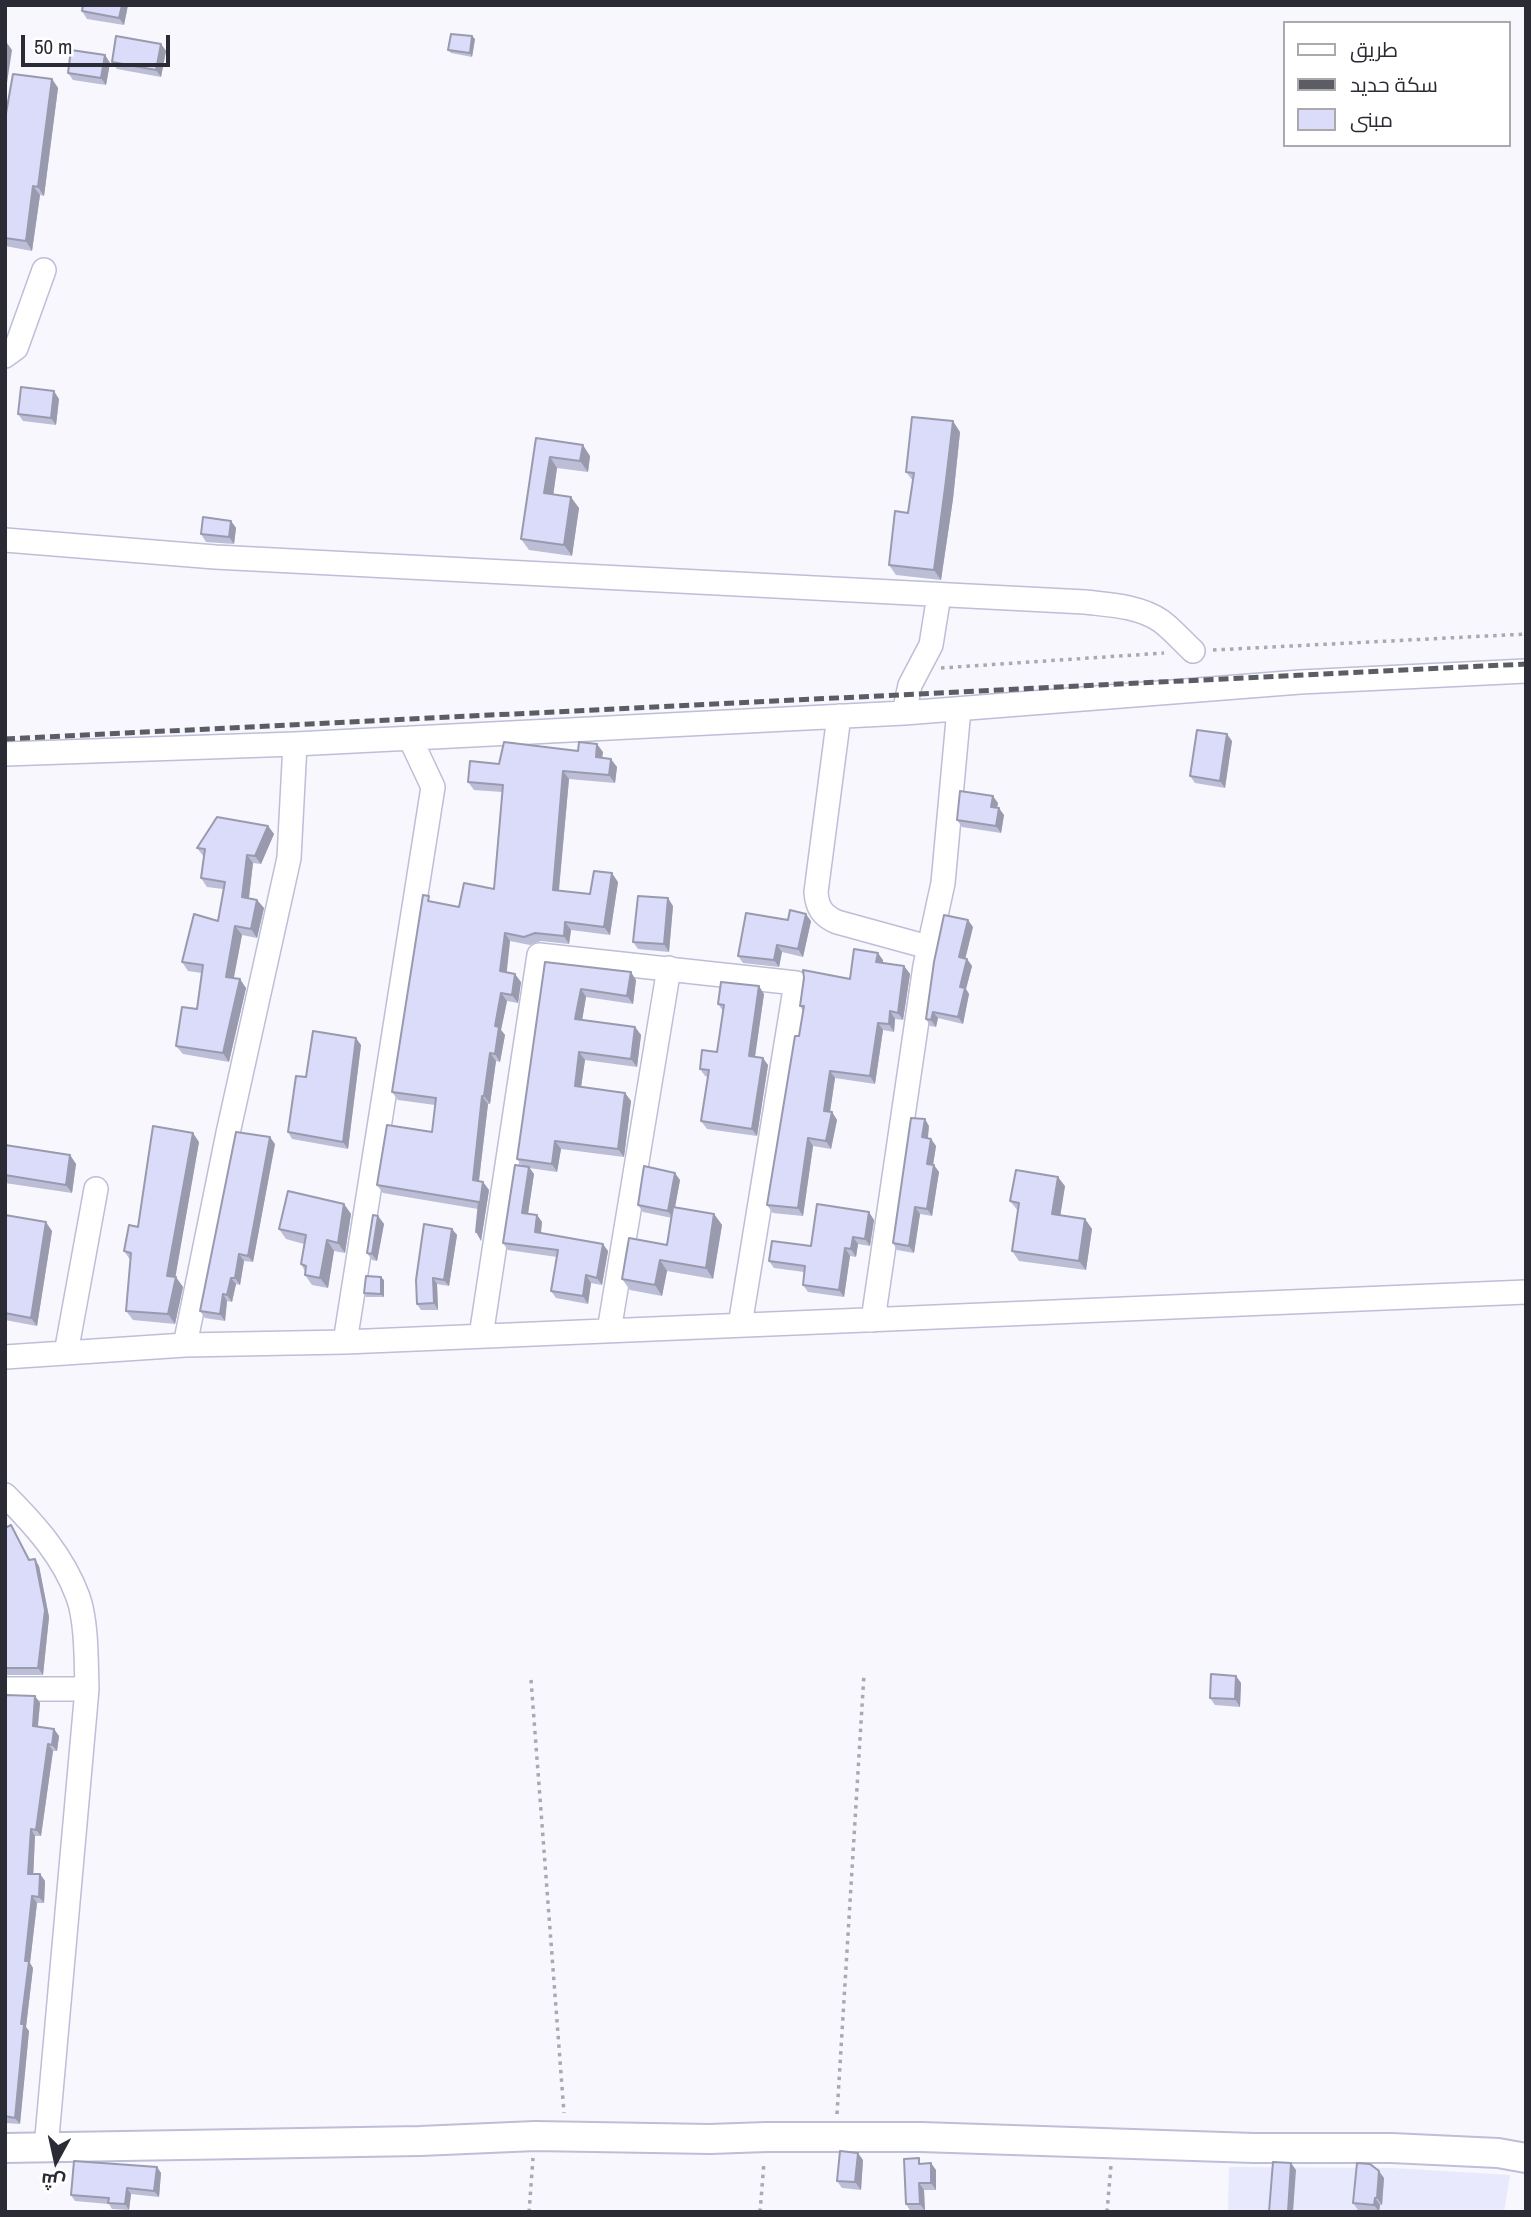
<!DOCTYPE html>
<html>
<head>
<meta charset="utf-8">
<style>
	body { margin:0 }
	#map { position:relative; width:1531px; height:2217px; overflow:hidden; background:#f7f7fd; font-family:"Archivo Narrow",Cairo,sans-serif }
	canvas { display:block }
	.frame { position:absolute; inset:0; border:7px solid #2b2b35; pointer-events:none }
	.legend { position:absolute; left:1283px; top:21px; width:228px; height:126px; box-sizing:border-box; background:#fff; border:2px solid #aaaaae; margin:0; padding:9px 12px; list-style:none; font-size:21px; color:#2b2b35 }
	.legend li { display:flex; align-items:center; gap:14px; height:35px }
	.legend b { width:35px; border:2px solid #aaaaae }
	.north { position:absolute; left:21px; top:2126px; width:70px; height:70px; -webkit-text-stroke:5px #fff; paint-order:stroke; rotate:188deg; font-size:19px; font-weight:700; line-height:28px; text-align:center; color:#2b2b35 }
	.north::after { content:''; display:block; margin:auto; width:24px; height:32px; background:#2b2b35; clip-path:polygon(50% 0,100% 100%,50% 72%,0 100%) }
	.scale { position:absolute; left:21px; top:35px; width:149px; height:32px; box-sizing:border-box; border:4px solid #2b2b35; border-top:0; padding-left:9px; font-size:21px; line-height:24px; white-space:nowrap; color:#2b2b35; -webkit-text-stroke:5px #fff; paint-order:stroke }
</style>
</head>
<body>
<div id="map">
<canvas width="1531" height="2217"></canvas>
<div class="frame"></div>
<ul class="legend">
<li><b style="height:9px;background:#fff"></b>طريق</li>
<li><b style="height:9px;background:#5c5c65"></b>سكة حديد</li>
<li><b style="height:19px;background:#dbdcf9"></b>مبنى</li>
</ul>
<div class="north">ش</div>
<div class="scale">50 m</div>
</div>
<script>
const context = document.querySelector('canvas').getContext('2d');
context.lineJoin = 'round';
function fillPath(path, color) { context.fillStyle = color; context.fill(path, 'evenodd'); }
function strokePath(path, color, width, dash) { context.strokeStyle = color; context.lineWidth = width; context.lineCap = dash ? 'butt' : 'round'; context.setLineDash(dash || []); context.stroke(path); }
const built = new Path2D(`
	M 1229,2167 L 1393,2168 L 1510,2175 L 1504,2212 L 1228,2212 Z`);
const path = new Path2D(`
	M 1213,650 L 1526,634
	M 941,668 L 1164,653
	M 531,1680 L 564,2113
	M 837,2114 L 864,1674
	M 529,2212 L 533,2158
	M 760,2212 L 764,2162
	M 1107,2212 L 1111,2165`);
const minor = new Path2D(`
	M 5,356 L 16,348 L 44,270
	M 5,540 L 215,557 L 1085,602 C 1110,605 1139,606 1161,621 C 1172,629 1183,642 1193,651
	M 904,713 L 910,685 L 931,645 L 939,595
	M 839,716 L 816,892 C 817,908 823,916 837,922 L 928,947
	M 5,754 L 295,744 L 904,713 L 1300,682 L 1526,671
	M 873,1320 L 925,966 L 943,883 L 959,709
	M 609,1331 L 669,968
	M 481,1336 L 539,955 L 796,983 L 740,1325
	M 345,1342 L 433,787 L 410,738
	M 185,1345 L 228,1133 L 289,858 L 295,744
	M 66,1353 L 96,1189
	M 5,1357 L 185,1345 L 345,1342 L 1526,1292
	M 5,1495 C 35,1525 63,1556 78,1597 C 87,1622 86,1662 87,1689 L 46,2148
	M 5,1689 L 87,1689`);
const tertiary = new Path2D(`
	M 5,2148 L 420,2141 L 535,2136 L 710,2139 L 766,2137 L 921,2137 L 1254,2148 L 1391,2148 L 1498,2153 L 1526,2158`);
const rail = new Path2D(`
	M 5,739 L 1526,664`);
const wall = new Path2D(`
	M 128,5 L 124,25 L 87,19 L 82,11 Z
	M 472,36 L 475,39 L 472,57 L 451,53 L 448,50 Z
	M 161,44 L 166,51 L 161,77 L 117,69 L 112,62 Z
	M 105,55 L 110,63 L 106,85 L 73,80 L 68,73 Z
	M 52,79 L 58,88 L 44,196 L 40,195 L 32,251 L 5,246 L 5,119 Z
	M 59,399 L 56,425 L 23,421 L 18,414 Z
	M 960,432 L 953,499 L 941,580 L 896,575 L 889,565 L 908,513 L 913,481 L 906,472 Z
	M 536,438 L 590,456 L 588,472 L 557,468 L 553,495 L 579,508 L 572,556 L 529,550 L 521,539 Z
	M 231,521 L 236,528 L 234,544 L 206,542 L 201,534 Z
	M 1232,741 L 1225,788 L 1195,783 L 1190,776 Z
	M 578,751 L 603,752 L 602,758 L 617,767 L 615,783 L 569,779 L 559,891 L 590,894 L 618,882 L 610,935 L 571,930 L 569,944 L 541,941 L 530,945 L 510,941 L 506,972 L 521,982 L 518,1003 L 507,1001 L 501,1030 L 505,1035 L 500,1062 L 496,1061 L 490,1104 L 488,1104 L 479,1181 L 483,1182 L 489,1190 L 481,1241 L 478,1209 L 383,1193 L 377,1185 L 432,1132 L 435,1105 L 398,1100 L 392,1092 L 433,902 L 459,907 L 494,889 L 502,792 L 474,790 L 468,782 L 499,764 Z
	M 998,803 L 997,808 L 1004,815 L 1001,833 L 962,827 L 957,820 Z
	M 268,826 L 274,834 L 261,864 L 253,863 L 249,898 L 257,900 L 264,908 L 257,938 L 242,935 L 234,978 L 246,988 L 229,1062 L 183,1054 L 176,1046 L 197,1009 L 202,973 L 188,971 L 182,962 L 218,921 L 223,889 L 207,887 L 201,878 L 204,857 L 197,848 Z
	M 673,906 L 669,952 L 638,949 L 633,942 Z
	M 788,920 L 811,921 L 803,957 L 782,952 L 779,967 L 743,963 L 738,956 Z
	M 973,927 L 965,959 L 967,959 L 972,966 L 966,989 L 969,994 L 963,1024 L 938,1018 L 936,1027 L 930,1026 L 926,1019 Z
	M 883,960 L 882,963 L 904,966 L 910,974 L 903,1020 L 895,1019 L 894,1032 L 883,1030 L 875,1084 L 835,1078 L 830,1112 L 832,1112 L 837,1120 L 831,1149 L 813,1146 L 803,1216 L 773,1213 L 767,1205 L 799,1036 L 803,1011 L 800,1006 Z
	M 545,962 L 636,980 L 633,1004 L 586,997 L 582,1020 L 635,1027 L 641,1035 L 637,1067 L 585,1060 L 581,1087 L 625,1093 L 631,1101 L 624,1157 L 561,1149 L 557,1172 L 529,1168 L 534,1174 L 528,1214 L 537,1215 L 542,1222 L 541,1233 L 608,1251 L 602,1285 L 591,1283 L 588,1304 L 556,1298 L 551,1291 L 557,1257 L 508,1250 L 503,1243 L 522,1166 L 517,1159 Z
	M 764,994 L 755,1057 L 768,1065 L 757,1136 L 707,1129 L 701,1121 L 708,1077 L 705,1076 L 700,1069 L 717,1052 L 723,1011 L 718,1004 Z
	M 361,1045 L 348,1149 L 292,1139 L 288,1132 L 306,1077 Z
	M 929,1126 L 928,1138 L 931,1139 L 936,1146 L 933,1165 L 939,1172 L 932,1216 L 920,1214 L 914,1253 L 897,1250 L 893,1243 Z
	M 199,1142 L 175,1277 L 183,1287 L 175,1324 L 133,1320 L 126,1311 L 131,1261 L 124,1251 L 138,1227 Z
	M 275,1144 L 253,1262 L 244,1261 L 240,1285 L 236,1284 L 232,1302 L 227,1301 L 225,1321 L 205,1318 L 200,1311 Z
	M 5,1145 L 70,1155 L 76,1164 L 72,1193 L 5,1183 Z
	M 680,1180 L 675,1207 L 714,1214 L 722,1225 L 713,1279 L 667,1271 L 662,1296 L 630,1290 L 622,1279 L 667,1245 L 672,1218 L 643,1212 L 638,1205 Z
	M 1065,1186 L 1060,1215 L 1085,1219 L 1092,1229 L 1086,1270 L 1019,1261 L 1012,1251 L 1018,1211 L 1010,1201 Z
	M 344,1204 L 351,1214 L 345,1253 L 334,1251 L 328,1288 L 312,1285 L 305,1275 L 305,1271 L 301,1264 L 304,1244 L 286,1239 L 279,1229 Z
	M 5,1215 L 52,1231 L 37,1326 L 5,1320 Z
	M 378,1216 L 384,1224 L 377,1261 L 372,1260 L 367,1253 Z
	M 874,1220 L 870,1246 L 858,1244 L 856,1257 L 850,1256 L 844,1297 L 808,1292 L 803,1285 L 804,1272 L 774,1268 L 769,1261 Z
	M 452,1229 L 457,1235 L 449,1286 L 437,1284 L 438,1310 L 421,1310 L 417,1304 Z
	M 384,1280 L 384,1297 L 366,1297 L 364,1293 Z
	M 11,1525 L 15,1532 L 30,1560 L 39,1566 L 49,1617 L 43,1675 L 5,1675 L 5,1528 Z
	M 1236,1676 L 1241,1683 L 1240,1707 L 1215,1705 L 1210,1698 Z
	M 5,1695 L 35,1696 L 40,1703 L 38,1727 L 54,1729 L 59,1736 L 57,1751 L 53,1751 L 41,1836 L 35,1836 L 33,1874 L 40,1874 L 45,1881 L 44,1903 L 37,1903 L 30,1963 L 33,1968 L 26,2027 L 29,2031 L 20,2124 L 5,2123 Z
	M 863,2160 L 861,2190 L 842,2188 L 837,2181 Z
	M 923,2163 L 936,2170 L 936,2190 L 924,2190 L 925,2211 L 911,2212 L 906,2204 Z
	M 157,2167 L 161,2173 L 159,2197 L 131,2194 L 129,2210 L 112,2209 L 109,2204 L 75,2201 L 71,2195 Z
	M 1384,2178 L 1382,2205 L 1380,2205 L 1379,2212 L 1358,2210 L 1353,2203 Z`);
const shadedWall = new Path2D(`
	M 122,5 L 128,5 L 124,25 L 119,18 Z
	M 472,36 L 475,39 L 472,57 L 470,53 Z
	M 7,43 L 12,50 L 7,83 L 5,81 L 5,53 Z
	M 161,44 L 166,51 L 161,77 L 156,70 Z
	M 105,55 L 110,63 L 106,85 L 101,78 Z
	M 52,79 L 58,88 L 44,196 L 38,187 Z
	M 33,186 L 40,195 L 32,251 L 26,241 Z
	M 54,391 L 59,399 L 56,425 L 51,418 Z
	M 953,421 L 960,432 L 953,499 L 941,580 L 934,570 Z
	M 583,445 L 590,456 L 588,472 L 580,461 Z
	M 550,457 L 557,468 L 552,504 L 544,493 Z
	M 571,497 L 579,508 L 572,556 L 564,545 Z
	M 231,521 L 236,528 L 234,544 L 229,537 Z
	M 1227,734 L 1232,741 L 1225,788 L 1220,781 Z
	M 597,744 L 603,752 L 601,765 L 596,757 Z
	M 611,759 L 617,767 L 615,783 L 609,775 Z
	M 563,771 L 569,779 L 558,898 L 553,890 Z
	M 993,796 L 998,803 L 996,814 L 991,807 Z
	M 999,808 L 1004,815 L 1001,833 L 996,826 Z
	M 268,826 L 274,834 L 261,864 L 255,856 Z
	M 247,855 L 253,863 L 248,905 L 242,897 Z
	M 612,873 L 618,882 L 610,935 L 604,927 Z
	M 668,898 L 673,906 L 669,952 L 664,944 Z
	M 257,900 L 264,908 L 257,938 L 251,929 Z
	M 806,914 L 811,921 L 803,957 L 798,949 Z
	M 968,920 L 973,927 L 964,964 L 959,957 Z
	M 565,922 L 571,930 L 569,944 L 564,936 Z
	M 235,926 L 242,935 L 232,986 L 226,977 Z
	M 505,933 L 510,941 L 506,979 L 500,971 Z
	M 777,945 L 782,952 L 779,967 L 774,960 Z
	M 878,953 L 883,960 L 882,969 L 876,962 Z
	M 967,959 L 972,966 L 966,989 L 969,994 L 963,1024 L 958,1017 L 960,987 Z
	M 904,966 L 910,974 L 903,1020 L 898,1013 Z
	M 631,972 L 636,980 L 633,1004 L 627,996 Z
	M 515,974 L 521,982 L 518,1003 L 512,995 Z
	M 240,979 L 246,988 L 229,1062 L 223,1053 Z
	M 759,986 L 764,994 L 754,1063 L 749,1056 Z
	M 581,989 L 586,997 L 581,1027 L 575,1019 Z
	M 501,993 L 507,1001 L 501,1030 L 505,1035 L 500,1062 L 495,1054 L 495,1026 Z
	M 890,1011 L 895,1019 L 894,1032 L 889,1024 Z
	M 933,1012 L 938,1018 L 936,1027 L 931,1020 Z
	M 878,1023 L 883,1030 L 875,1084 L 870,1076 Z
	M 635,1027 L 641,1035 L 637,1067 L 631,1059 Z
	M 356,1038 L 361,1045 L 348,1149 L 343,1142 Z
	M 579,1052 L 585,1060 L 580,1094 L 575,1086 Z
	M 490,1053 L 496,1061 L 490,1104 L 484,1096 Z
	M 763,1058 L 768,1065 L 757,1136 L 752,1129 Z
	M 830,1071 L 835,1078 L 829,1118 L 824,1111 Z
	M 625,1093 L 631,1101 L 624,1157 L 618,1149 Z
	M 482,1096 L 488,1104 L 478,1188 L 473,1180 Z
	M 832,1112 L 837,1120 L 831,1149 L 826,1141 Z
	M 925,1119 L 929,1126 L 927,1144 L 922,1137 Z
	M 193,1133 L 199,1142 L 174,1285 L 167,1276 Z
	M 270,1137 L 275,1144 L 253,1262 L 248,1256 Z
	M 808,1138 L 813,1146 L 803,1216 L 798,1208 Z
	M 931,1139 L 936,1146 L 932,1171 L 927,1164 Z
	M 555,1141 L 561,1149 L 557,1172 L 552,1164 Z
	M 70,1155 L 76,1164 L 72,1193 L 66,1185 Z
	M 934,1165 L 939,1172 L 932,1216 L 927,1209 Z
	M 529,1167 L 534,1174 L 527,1220 L 522,1213 Z
	M 675,1173 L 680,1180 L 673,1218 L 668,1211 Z
	M 1058,1177 L 1065,1186 L 1059,1224 L 1052,1214 Z
	M 483,1182 L 489,1190 L 481,1241 L 476,1232 Z
	M 344,1204 L 351,1214 L 345,1253 L 338,1243 Z
	M 915,1207 L 920,1214 L 914,1253 L 909,1246 Z
	M 869,1212 L 874,1220 L 870,1246 L 865,1239 Z
	M 714,1214 L 722,1225 L 713,1279 L 706,1268 Z
	M 537,1215 L 542,1222 L 540,1240 L 535,1232 Z
	M 378,1216 L 384,1224 L 377,1261 L 372,1254 Z
	M 1085,1219 L 1092,1229 L 1086,1270 L 1079,1261 Z
	M 46,1222 L 52,1231 L 37,1326 L 31,1318 Z
	M 452,1229 L 457,1235 L 449,1286 L 444,1280 Z
	M 853,1237 L 858,1244 L 856,1257 L 851,1249 Z
	M 327,1240 L 334,1251 L 328,1288 L 320,1278 Z
	M 603,1244 L 608,1251 L 602,1285 L 597,1278 Z
	M 845,1248 L 850,1256 L 844,1297 L 839,1290 Z
	M 239,1254 L 244,1261 L 240,1285 L 235,1278 Z
	M 660,1260 L 667,1271 L 662,1296 L 655,1285 Z
	M 586,1275 L 591,1283 L 588,1304 L 583,1296 Z
	M 176,1277 L 183,1287 L 175,1324 L 168,1314 Z
	M 381,1277 L 384,1280 L 384,1297 L 381,1294 Z
	M 231,1278 L 236,1284 L 232,1302 L 227,1295 Z
	M 433,1278 L 437,1284 L 438,1310 L 434,1303 Z
	M 223,1294 L 227,1301 L 225,1321 L 220,1314 Z
	M 35,1559 L 39,1566 L 49,1617 L 43,1675 L 38,1668 Z
	M 1236,1676 L 1241,1683 L 1240,1707 L 1235,1699 Z
	M 35,1696 L 40,1703 L 37,1733 L 33,1726 Z
	M 54,1729 L 59,1736 L 57,1751 L 52,1745 Z
	M 48,1744 L 53,1751 L 41,1836 L 36,1830 Z
	M 31,1829 L 35,1836 L 33,1881 L 28,1874 Z
	M 40,1874 L 45,1881 L 44,1903 L 39,1897 Z
	M 32,1896 L 37,1903 L 30,1963 L 33,1968 L 26,2027 L 29,2031 L 20,2124 L 15,2118 L 25,1961 Z
	M 858,2153 L 863,2160 L 861,2190 L 855,2182 Z
	M 931,2163 L 936,2170 L 936,2190 L 931,2183 Z
	M 1291,2163 L 1296,2170 L 1293,2212 L 1288,2212 Z
	M 157,2167 L 161,2173 L 159,2197 L 154,2191 Z
	M 1379,2171 L 1384,2178 L 1382,2205 L 1377,2198 Z
	M 919,2183 L 924,2190 L 925,2211 L 920,2204 Z
	M 127,2188 L 131,2194 L 129,2210 L 125,2204 Z
	M 1375,2198 L 1380,2205 L 1379,2212 L 1374,2205 Z`);
const building = new Path2D(`
	M 83,5 L 122,5 L 119,18 L 82,11 Z
	M 451,34 L 472,36 L 470,53 L 448,50 Z
	M 116,36 L 161,44 L 156,70 L 112,62 Z
	M 71,50 L 105,55 L 101,78 L 68,73 Z
	M 13,74 L 52,79 L 38,187 L 33,186 L 26,241 L 5,238 L 5,119 Z
	M 21,387 L 54,391 L 51,418 L 18,414 Z
	M 912,417 L 953,421 L 945,488 L 934,570 L 889,565 L 895,511 L 908,513 L 914,473 L 906,472 Z
	M 536,438 L 583,445 L 580,461 L 550,457 L 544,493 L 571,497 L 564,545 L 521,539 Z
	M 203,517 L 231,521 L 229,537 L 201,534 Z
	M 1197,730 L 1227,734 L 1220,781 L 1190,776 Z
	M 504,742 L 578,751 L 579,742 L 597,744 L 596,757 L 611,759 L 609,775 L 563,771 L 553,890 L 590,894 L 594,871 L 612,873 L 604,927 L 565,922 L 564,936 L 535,933 L 524,937 L 505,933 L 500,971 L 515,974 L 512,995 L 501,993 L 495,1026 L 499,1027 L 495,1054 L 490,1053 L 484,1096 L 482,1096 L 473,1180 L 483,1182 L 476,1232 L 479,1202 L 377,1185 L 387,1125 L 432,1132 L 436,1098 L 392,1092 L 423,895 L 429,896 L 428,901 L 459,907 L 464,883 L 494,889 L 503,785 L 468,782 L 470,761 L 499,764 Z
	M 960,791 L 993,796 L 991,807 L 999,808 L 996,826 L 957,820 Z
	M 217,817 L 268,826 L 255,856 L 247,855 L 242,897 L 257,900 L 251,929 L 235,926 L 226,977 L 240,979 L 223,1053 L 176,1046 L 182,1007 L 197,1009 L 203,965 L 182,962 L 194,914 L 218,921 L 225,882 L 201,878 L 205,849 L 197,848 Z
	M 638,896 L 668,898 L 664,944 L 633,942 Z
	M 790,910 L 806,914 L 798,949 L 777,945 L 774,960 L 738,956 L 746,913 L 788,920 Z
	M 944,915 L 968,920 L 959,957 L 967,959 L 960,987 L 965,988 L 958,1017 L 933,1012 L 931,1020 L 926,1019 L 934,962 Z
	M 854,949 L 878,953 L 876,962 L 904,966 L 898,1013 L 890,1011 L 889,1024 L 878,1023 L 870,1076 L 830,1071 L 824,1111 L 832,1112 L 826,1141 L 808,1138 L 798,1208 L 767,1205 L 795,1036 L 799,1036 L 804,1006 L 800,1006 L 804,978 L 803,970 L 850,979 Z
	M 545,962 L 631,972 L 627,996 L 581,989 L 575,1019 L 635,1027 L 631,1059 L 579,1052 L 575,1086 L 625,1093 L 618,1149 L 555,1141 L 552,1164 L 517,1159 Z
	M 721,982 L 759,986 L 749,1056 L 763,1058 L 752,1129 L 701,1121 L 709,1070 L 700,1069 L 702,1050 L 717,1052 L 724,1005 L 718,1004 Z
	M 313,1031 L 356,1038 L 343,1142 L 288,1132 L 296,1076 L 306,1077 Z
	M 911,1118 L 925,1119 L 922,1137 L 931,1139 L 927,1164 L 934,1165 L 927,1209 L 915,1207 L 909,1246 L 893,1243 Z
	M 153,1126 L 193,1133 L 167,1276 L 176,1277 L 168,1314 L 126,1311 L 131,1253 L 124,1251 L 129,1225 L 138,1227 Z
	M 236,1132 L 270,1137 L 248,1256 L 239,1254 L 235,1278 L 231,1278 L 227,1295 L 223,1294 L 220,1314 L 200,1311 Z
	M 5,1145 L 70,1155 L 66,1185 L 5,1175 Z
	M 515,1165 L 529,1167 L 522,1213 L 537,1215 L 535,1232 L 603,1244 L 597,1278 L 586,1275 L 583,1296 L 551,1291 L 558,1250 L 503,1243 Z
	M 644,1166 L 675,1173 L 668,1211 L 638,1205 Z
	M 1016,1170 L 1058,1177 L 1052,1214 L 1085,1219 L 1079,1261 L 1012,1251 L 1019,1203 L 1010,1201 Z
	M 288,1191 L 344,1204 L 338,1243 L 327,1240 L 320,1278 L 305,1275 L 306,1266 L 301,1264 L 306,1235 L 279,1229 Z
	M 817,1204 L 869,1212 L 865,1239 L 853,1237 L 851,1249 L 845,1248 L 839,1290 L 803,1285 L 805,1266 L 769,1261 L 772,1241 L 811,1246 Z
	M 673,1207 L 714,1214 L 706,1268 L 660,1260 L 655,1285 L 622,1279 L 629,1238 L 667,1245 Z
	M 5,1215 L 46,1222 L 31,1318 L 5,1313 Z
	M 373,1215 L 378,1216 L 372,1254 L 367,1253 Z
	M 424,1224 L 452,1229 L 444,1280 L 433,1278 L 434,1303 L 417,1304 L 416,1280 Z
	M 366,1276 L 381,1277 L 381,1294 L 364,1293 Z
	M 11,1525 L 29,1560 L 35,1559 L 45,1610 L 38,1668 L 5,1668 L 5,1528 Z
	M 1211,1674 L 1236,1676 L 1235,1699 L 1210,1698 Z
	M 5,1695 L 35,1696 L 33,1726 L 54,1729 L 52,1745 L 48,1744 L 36,1830 L 31,1829 L 28,1874 L 40,1874 L 39,1897 L 32,1896 L 25,1961 L 29,1961 L 21,2024 L 24,2024 L 15,2118 L 5,2116 Z
	M 840,2151 L 858,2153 L 855,2182 L 837,2181 Z
	M 919,2158 L 919,2164 L 931,2163 L 931,2183 L 919,2183 L 920,2204 L 906,2204 L 904,2159 Z
	M 74,2161 L 157,2167 L 154,2191 L 127,2188 L 125,2204 L 108,2203 L 109,2198 L 71,2195 Z
	M 1273,2162 L 1291,2163 L 1288,2212 L 1269,2212 Z
	M 1357,2163 L 1370,2164 L 1379,2171 L 1377,2198 L 1375,2198 L 1374,2205 L 1353,2203 Z`);
fillPath(built, '#e8e9fd');
strokePath(minor, '#bdbed7', 26);
strokePath(tertiary, '#bdbed7', 32);
strokePath(path, '#a9a9b1', 3.5, [3.5, 5]);
strokePath(minor, '#fff', 23);
strokePath(tertiary, '#fff', 28);
strokePath(rail, '#5c5c65', 5, [10, 5]);
fillPath(wall, '#bcbdd6');
fillPath(shadedWall, '#999aae');
fillPath(building, '#dbdcf9');
strokePath(building, '#999aae', 2);
</script>
</body>
</html>
